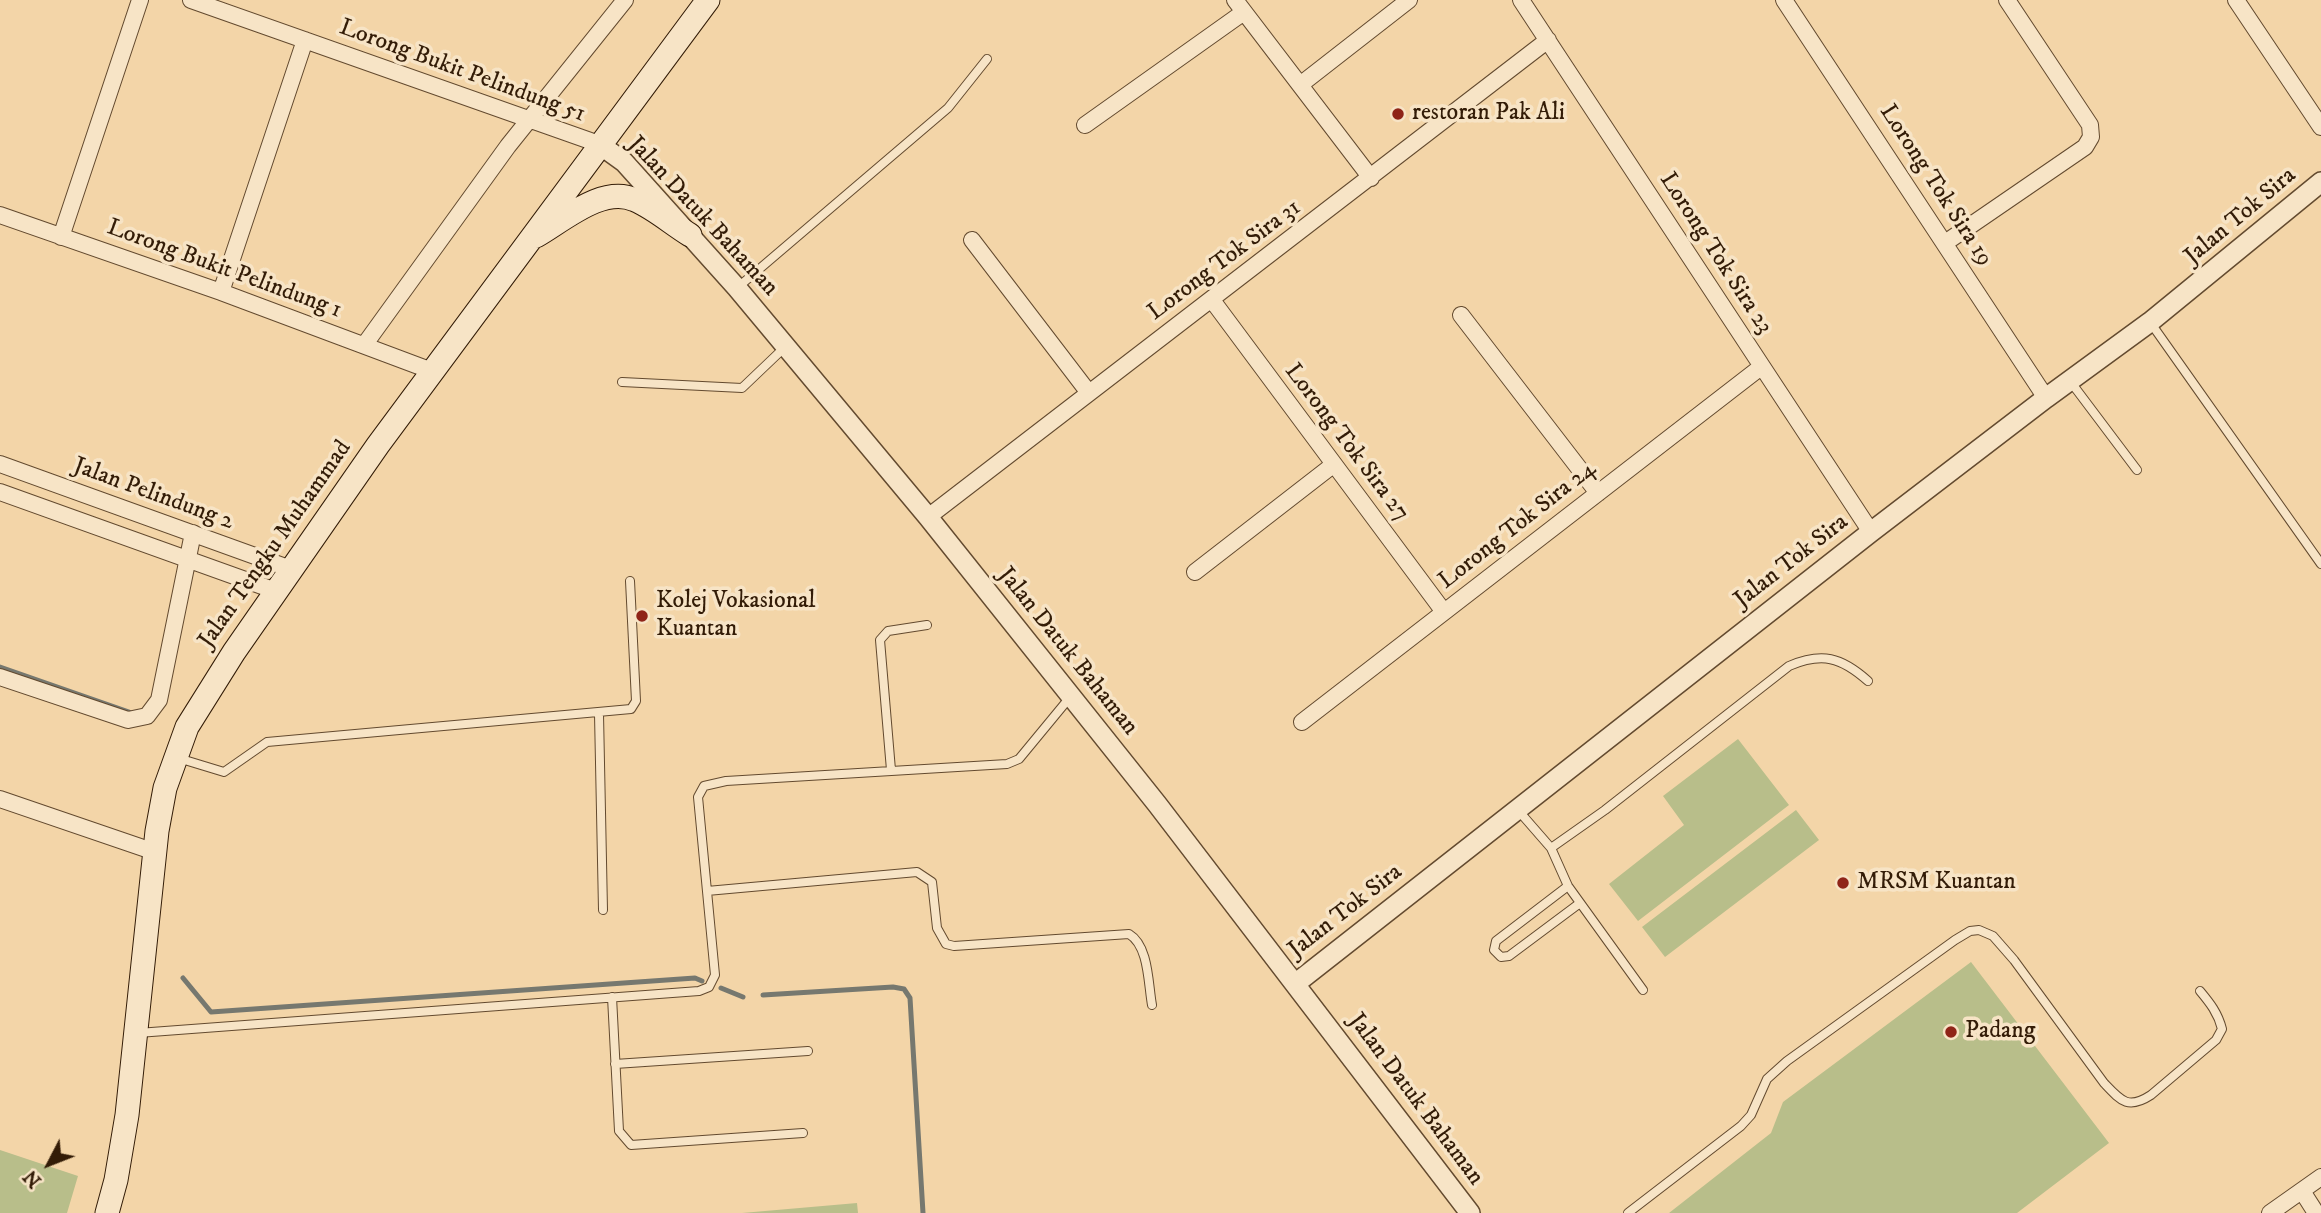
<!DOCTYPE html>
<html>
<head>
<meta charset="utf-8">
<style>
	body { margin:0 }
	#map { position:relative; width:2321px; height:1213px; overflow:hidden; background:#f3d5a8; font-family:"IM FELL DW Pica",serif }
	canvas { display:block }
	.north { position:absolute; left:14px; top:1129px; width:70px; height:70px; -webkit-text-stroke:5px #f7e4c6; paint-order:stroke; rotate:228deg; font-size:19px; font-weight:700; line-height:28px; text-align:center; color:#331c07 }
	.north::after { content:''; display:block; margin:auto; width:24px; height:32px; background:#331c07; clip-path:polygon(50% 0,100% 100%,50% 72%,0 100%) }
</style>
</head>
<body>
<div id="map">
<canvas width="2321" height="1213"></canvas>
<div class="north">N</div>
</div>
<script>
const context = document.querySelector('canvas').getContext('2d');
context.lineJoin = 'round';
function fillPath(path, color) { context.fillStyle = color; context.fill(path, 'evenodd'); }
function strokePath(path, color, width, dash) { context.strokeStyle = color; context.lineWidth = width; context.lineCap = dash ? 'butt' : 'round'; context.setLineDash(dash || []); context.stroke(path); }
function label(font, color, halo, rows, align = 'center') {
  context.font = font + ' "IM FELL DW Pica",serif'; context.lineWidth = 7; context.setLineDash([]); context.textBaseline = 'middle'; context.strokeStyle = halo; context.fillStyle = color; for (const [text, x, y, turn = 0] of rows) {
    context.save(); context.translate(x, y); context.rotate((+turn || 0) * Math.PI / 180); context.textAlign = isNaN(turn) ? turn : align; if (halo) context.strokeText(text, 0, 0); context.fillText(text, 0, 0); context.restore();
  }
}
const green = new Path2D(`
	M 1738,739 L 1789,805 L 1638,921 L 1609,884 L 1684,825 L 1663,796 Z
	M 1796,810 L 1819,840 L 1665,957 L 1642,927 Z
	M 1971,962 L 2109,1143 L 2017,1213 L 1669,1213 L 1771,1133 L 1783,1102 Z
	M 0,1150 L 78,1176 L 67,1213 L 0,1213 Z
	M 857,1203 L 858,1213 L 742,1213 Z`);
const stream = new Path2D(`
	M 0,667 L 129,712
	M 183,978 L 211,1012 L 695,978 L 702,981
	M 721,988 L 743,997
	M 763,995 L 893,987 L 904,989 L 910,998 L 923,1213`);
const service = new Path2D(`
	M 737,288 L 948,108 L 987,59
	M 2150,322 L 2321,564
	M 2070,381 L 2137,470
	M 622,382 L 742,388 L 785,347
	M 599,714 L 603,910
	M 178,758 L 224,772 L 267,742 L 631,709 L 636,701 L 630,581
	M 891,770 L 880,640 L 888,631 L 927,625
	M 1517,809 L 1551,848 L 1568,886 L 1643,990
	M 1551,848 L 1605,810 L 1789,666 C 1822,652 1841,657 1868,681
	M 1568,886 L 1496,941 L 1494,950 L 1501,957 L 1509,956 L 1580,903
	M 707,891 L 917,872 L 932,882 L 937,928 L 946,944 L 954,946 L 1129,934 C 1149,946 1148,983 1152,1005
	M 612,997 L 619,1131 L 631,1145 L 803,1133
	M 138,1033 L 699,991 L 709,987 L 715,975 L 698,797 L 704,786 L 726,781 L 1007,764 L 1019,759 L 1071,696
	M 615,1064 L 808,1051
	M 1628,1213 L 1741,1126 L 1751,1115 L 1767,1079 L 1787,1061 L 1955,940 L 1970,931 L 1979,930 L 1993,936 L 2014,960 L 2104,1083 C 2121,1101 2128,1110 2151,1095 L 2216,1040 L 2222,1029 C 2218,1013 2210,1003 2200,991`);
const minor = new Path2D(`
	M 191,0 L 599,144
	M 1235,0 L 1371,178
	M 1521,0 L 1871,532
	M 1784,0 L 2046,398
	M 2236,0 L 2321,127
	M 1300,85 L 1409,0
	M 1085,125 L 1244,12
	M 0,215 L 221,292 L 432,371
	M 61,237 L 140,0
	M 972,240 L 1089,393
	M 1945,243 L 2085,147 L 2091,137 L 2090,125 L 2007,0
	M 221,292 L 305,40
	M 1212,300 L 1444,612
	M 1461,315 L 1598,493
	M 365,344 L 508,146 L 625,0
	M 0,464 L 291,569
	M 0,492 L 276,591
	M 928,517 L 1548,40
	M 1195,572 L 1333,465
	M 0,677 L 128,720 L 147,716 L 159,700 L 193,533
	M 1302,722 L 1761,367
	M 0,799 L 155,852
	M 2302,1191 L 2316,1213
	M 2270,1213 L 2321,1177`);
const tertiary = new Path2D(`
	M 599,144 L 624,162 L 737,288 L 928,517 L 1157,804 L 1470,1213
	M 1295,984 L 1871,532 L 2046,398 L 2150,322 L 2321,182`);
const secondary = new Path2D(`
	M 536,236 C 564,220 603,185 635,200 C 654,208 672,224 690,235
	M 107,1213 L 116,1180 L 127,1115 L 157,831 L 165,788 L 187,727 L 234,652 L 378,445 L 708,0`);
const markers = [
	[1398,114,7,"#8f2418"],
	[642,616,7,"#8f2418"],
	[1843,883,7,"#8f2418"],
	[1951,1032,7,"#8f2418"]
];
const streetNames = [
	["Lorong Bukit Pelindung 51",462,72,20],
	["Lorong Tok Sira 19",1935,186,57],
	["Jalan Datuk Bahaman",702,217,47],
	["Jalan Tok Sira",2241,217,-40],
	["Lorong Tok Sira 23",1715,254,57],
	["Lorong Tok Sira 31",1225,261,-37],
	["Lorong Bukit Pelindung 1",224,270,20],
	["Lorong Tok Sira 27",1346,443,53],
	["Jalan Pelindung 2",153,495,20],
	["Lorong Tok Sira 24",1518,526,-38],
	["Jalan Tengku Muhammad",276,545,-55],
	["Jalan Tok Sira",1792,562,-38],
	["Jalan Datuk Bahaman",1067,652,51],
	["Jalan Tok Sira",1346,912,-38],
	["Jalan Datuk Bahaman",1415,1100,53]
];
const poiNames = [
	["restoran Pak Ali",1412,114],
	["Kolej Vokasional",656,602],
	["Kuantan",656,630],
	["MRSM Kuantan",1857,883],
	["Padang",1965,1032]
];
fillPath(green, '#b8be8a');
strokePath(stream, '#76786f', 5);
strokePath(service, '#634a2f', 10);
strokePath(minor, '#634a2f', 18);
strokePath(tertiary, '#634a2f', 22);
strokePath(secondary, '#331c07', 25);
strokePath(service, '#f7e4c6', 8);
strokePath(minor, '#f7e4c6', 16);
strokePath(tertiary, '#f7e4c6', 19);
strokePath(secondary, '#f7e4c6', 23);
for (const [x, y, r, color] of markers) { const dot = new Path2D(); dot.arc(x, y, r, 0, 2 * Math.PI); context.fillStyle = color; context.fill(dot); strokePath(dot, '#f7e4c6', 2.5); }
label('24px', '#331c07', '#f7e4c6', streetNames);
label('24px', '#331c07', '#f7e4c6', poiNames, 'left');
</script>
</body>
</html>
